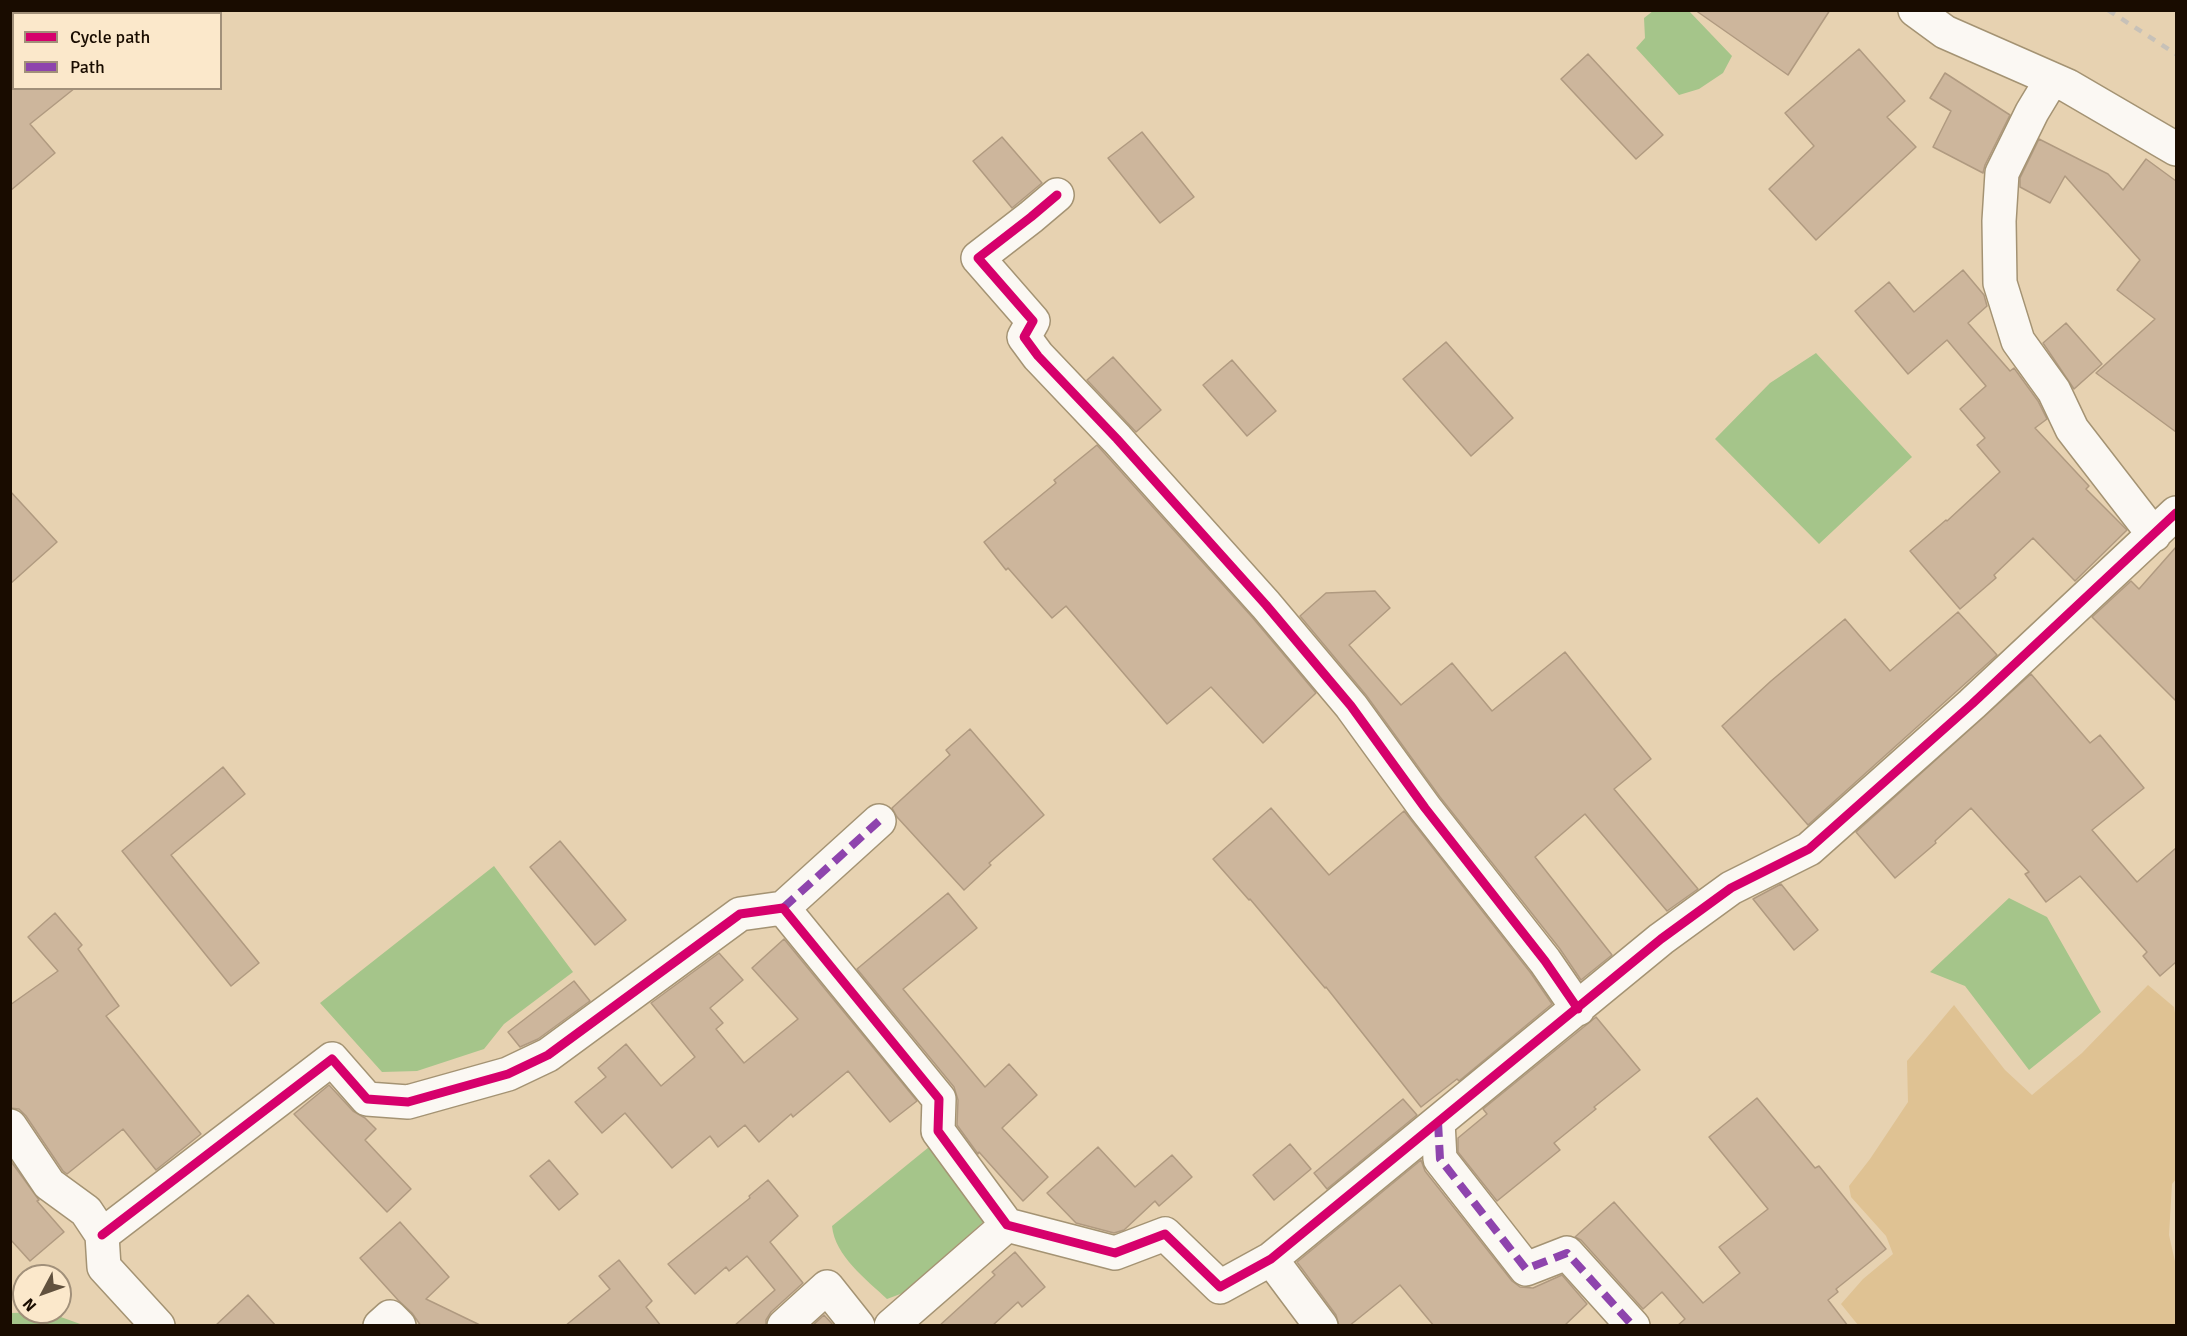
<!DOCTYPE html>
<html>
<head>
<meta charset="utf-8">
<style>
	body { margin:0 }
	#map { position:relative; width:2187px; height:1336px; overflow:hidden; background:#e7d2b1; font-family:Signika,sans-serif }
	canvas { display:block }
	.frame { position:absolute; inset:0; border:12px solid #190c00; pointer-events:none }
	.legend { position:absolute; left:12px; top:12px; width:210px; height:78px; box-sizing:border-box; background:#fbe8cb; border:2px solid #a1907a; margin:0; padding:8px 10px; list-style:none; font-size:18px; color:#190c00 }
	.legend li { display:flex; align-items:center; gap:12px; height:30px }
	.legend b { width:30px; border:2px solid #a1907a }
	.north { position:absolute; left:12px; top:1264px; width:60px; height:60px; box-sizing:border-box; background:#fbe8cb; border:2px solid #a1907a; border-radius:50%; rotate:229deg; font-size:16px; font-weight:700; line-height:24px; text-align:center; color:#190c00 }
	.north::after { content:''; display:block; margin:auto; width:21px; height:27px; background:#61513e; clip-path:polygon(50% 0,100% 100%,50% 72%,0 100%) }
</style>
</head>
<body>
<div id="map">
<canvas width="2187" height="1336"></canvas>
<div class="frame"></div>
<ul class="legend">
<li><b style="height:8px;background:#d6006c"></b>Cycle path</li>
<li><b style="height:8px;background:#8e44ad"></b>Path</li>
</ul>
<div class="north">N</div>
</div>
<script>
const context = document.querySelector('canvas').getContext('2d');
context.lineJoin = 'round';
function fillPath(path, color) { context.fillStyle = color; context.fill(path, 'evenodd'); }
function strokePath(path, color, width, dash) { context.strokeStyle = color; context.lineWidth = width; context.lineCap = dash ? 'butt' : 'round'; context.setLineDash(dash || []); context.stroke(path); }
const green = new Path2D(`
	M 2148,985 L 2174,1007 L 2176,1019 L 2176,1179 L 2172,1184 L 2169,1235 L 2176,1266 L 2176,1325 L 1858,1325 L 1841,1304 L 1863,1279 L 1893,1254 L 1886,1236 L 1851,1197 L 1849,1186 L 1870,1159 L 1908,1102 L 1907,1061 L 1954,1005 L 2005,1070 L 2032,1095 L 2082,1053 Z`);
const water = new Path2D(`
	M 1653,11 L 1689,11 L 1732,56 L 1723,73 L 1699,89 L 1679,95 L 1636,48 L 1645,38 L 1644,18 Z
	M 1816,353 L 1912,457 L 1819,544 L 1715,439 L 1770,383 Z
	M 494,866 L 573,972 L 504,1024 L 484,1049 L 417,1071 L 382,1072 L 320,1003 Z
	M 2009,898 L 2047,917 L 2101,1012 L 2029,1070 L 1965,986 L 1930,972 Z
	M 929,1147 L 990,1216 L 903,1293 L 887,1299 C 866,1279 835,1256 832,1226 Z
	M 47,1312 L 83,1325 L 11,1325 L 11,1313 Z`);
const building = new Path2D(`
	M 1695,10 L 1830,10 L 1788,75 Z
	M 1859,49 L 1905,101 L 1887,117 L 1916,147 L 1816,240 L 1769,189 L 1814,146 L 1785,113 Z
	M 1588,54 L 1663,135 L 1636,159 L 1561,79 Z
	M 1945,73 L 2010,115 L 1985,165 L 1983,173 L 1933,147 L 1951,111 L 1930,98 Z
	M 10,88 L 75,88 L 30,124 L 55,153 L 10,191 Z
	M 1142,132 L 1194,197 L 1160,223 L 1108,158 Z
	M 1002,137 L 1042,183 L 1012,208 L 973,161 Z
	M 2039,139 L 2108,174 L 2123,190 L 2146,159 L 2176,181 L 2176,432 L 2096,373 L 2155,319 L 2117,290 L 2140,260 L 2065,176 L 2050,203 L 2020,187 L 2020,178 Z
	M 1963,270 L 1984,295 L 1987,306 L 1968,323 L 2010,371 L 2014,368 L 2038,401 L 2047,419 L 2035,428 L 2089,486 L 2086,489 L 2127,530 L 2075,581 L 2033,538 L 1994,575 L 1996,578 L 1960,609 L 1910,551 L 1946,520 L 1947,521 L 2000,472 L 1977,445 L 1985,438 L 1960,409 L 1986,386 L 1947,340 L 1908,374 L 1855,311 L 1889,282 L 1914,312 Z
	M 2066,323 L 2102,364 L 2074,389 L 2043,343 Z
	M 1446,342 L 1513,418 L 1471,456 L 1403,379 Z
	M 1113,357 L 1161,410 L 1136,432 L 1087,380 Z
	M 1232,360 L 1276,411 L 1247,436 L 1203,385 Z
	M 1097,445 L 1252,617 L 1316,693 L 1263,743 L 1211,687 L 1167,724 L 1066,606 L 1052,618 L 1008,568 L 1006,570 L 984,542 L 1056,483 L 1054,480 Z
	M 10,491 L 57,542 L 10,584 Z
	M 2176,547 L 2176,701 L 2092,617 L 2131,581 L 2139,589 Z
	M 1375,591 L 1390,608 L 1349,645 L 1401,705 L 1452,663 L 1492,711 L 1565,652 L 1651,759 L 1614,789 L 1698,889 L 1667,911 L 1585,814 L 1535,857 L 1612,955 L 1581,980 L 1560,949 L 1440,797 L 1366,695 L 1300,616 L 1326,593 Z
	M 1958,612 L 1997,655 L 1808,825 L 1722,726 L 1771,681 L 1845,619 L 1890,671 Z
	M 2031,674 L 2090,743 L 2100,735 L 2144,788 L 2092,830 L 2137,882 L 2176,848 L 2176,962 L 2160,976 L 2143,956 L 2147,952 L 2080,876 L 2046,902 L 2025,874 L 2029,872 L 1971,808 L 1935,841 L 1936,843 L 1895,878 L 1856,832 Z
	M 970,729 L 1044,815 L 989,863 L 991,865 L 964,890 L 897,817 L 892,808 L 950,755 L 946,750 Z
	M 223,767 L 245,794 L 171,855 L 259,963 L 231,986 L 122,851 Z
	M 1271,808 L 1329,875 L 1404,811 L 1530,972 L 1552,1004 L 1459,1081 L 1457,1079 L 1421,1107 L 1326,987 L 1325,988 L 1250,899 L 1249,900 L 1213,859 Z
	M 560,841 L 626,920 L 595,945 L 530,867 Z
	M 1781,884 L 1818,930 L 1794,950 L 1753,899 Z
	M 948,893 L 977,928 L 903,989 L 985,1087 L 1009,1064 L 1037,1095 L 1002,1128 L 1048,1177 L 1023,1201 L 979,1152 L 978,1154 L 957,1125 L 958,1100 L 954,1087 L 857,969 Z
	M 55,913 L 82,945 L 78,949 L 119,1006 L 106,1016 L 201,1134 L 156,1170 L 123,1129 L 67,1174 L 63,1171 L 26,1116 L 19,1109 L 10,1108 L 10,1005 L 58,971 L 28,937 Z
	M 784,939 L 917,1101 L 890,1122 L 848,1071 L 793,1117 L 791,1114 L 759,1142 L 745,1125 L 718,1147 L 710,1136 L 672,1168 L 625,1113 L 602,1133 L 575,1102 L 606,1077 L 598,1068 L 626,1044 L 661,1086 L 695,1057 L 651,1003 L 719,953 L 743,980 L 710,1008 L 723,1023 L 716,1029 L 744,1063 L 798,1019 L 752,968 Z
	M 574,981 L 590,1001 L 538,1039 L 520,1047 L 508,1032 Z
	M 1596,1017 L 1640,1070 L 1594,1107 L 1596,1109 L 1554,1143 L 1560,1150 L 1497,1201 L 1458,1152 L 1458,1138 L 1487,1114 L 1483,1109 Z
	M 329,1085 L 353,1111 L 365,1118 L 376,1129 L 365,1140 L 411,1189 L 387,1212 L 294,1114 Z
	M 1757,1098 L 1815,1168 L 1819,1166 L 1886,1249 L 1836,1289 L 1838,1292 L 1828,1300 L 1848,1326 L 1677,1326 L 1685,1319 L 1662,1292 L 1643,1309 L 1581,1240 L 1575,1237 L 1614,1202 L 1703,1303 L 1740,1273 L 1719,1247 L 1768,1209 L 1709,1137 Z
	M 1403,1099 L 1417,1115 L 1327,1189 L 1314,1173 Z
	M 1290,1144 L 1311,1169 L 1274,1200 L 1253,1175 Z
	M 1098,1147 L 1135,1187 L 1172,1155 L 1192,1177 L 1159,1206 L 1155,1201 L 1124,1230 L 1114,1233 L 1076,1223 L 1047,1193 Z
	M 10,1160 L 39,1200 L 37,1201 L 64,1232 L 30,1261 L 10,1239 Z
	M 549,1160 L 578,1194 L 559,1210 L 530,1176 Z
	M 1421,1160 L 1425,1171 L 1512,1281 L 1520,1287 L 1533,1288 L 1562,1275 L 1587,1304 L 1564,1326 L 1434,1326 L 1400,1285 L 1349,1326 L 1339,1326 L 1336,1315 L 1297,1262 Z
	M 768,1180 L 798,1216 L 770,1242 L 803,1283 L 771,1312 L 766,1320 L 766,1326 L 734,1326 L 775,1290 L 747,1256 L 729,1271 L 726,1267 L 695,1294 L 668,1264 L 750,1198 L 749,1196 Z
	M 400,1222 L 449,1277 L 426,1299 L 482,1326 L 421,1326 L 412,1313 L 398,1300 L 360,1258 Z
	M 1015,1252 L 1045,1287 L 1022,1307 L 1018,1302 L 992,1326 L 939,1326 L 995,1275 L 992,1272 Z
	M 619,1260 L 652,1301 L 646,1307 L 661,1326 L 565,1326 L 610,1289 L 599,1276 Z
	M 248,1295 L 276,1326 L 215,1326 Z
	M 824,1315 L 834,1326 L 812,1326 Z`);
const minor = new Path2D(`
	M 1915,10 L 1945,32 L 2068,86 L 2176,149
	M 2052,79 L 2032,112 L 2002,173 L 1999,221 L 2000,283 L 2018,341 L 2054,391 L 2072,429 L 2154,535
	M 1057,195 L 1031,217 L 978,258 L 1033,321 L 1024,337 L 1038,356 L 1117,439 L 1266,605 L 1351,706 L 1425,808 L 1545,961 L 1578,1009
	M 783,908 L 879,821
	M 1438,1122 L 1440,1159 L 1526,1269 L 1567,1253 L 1633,1326
	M 10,1126 L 49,1184 L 86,1211 L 102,1235 L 104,1267 L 158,1326
	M 102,1235 L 332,1059 L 367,1099 L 408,1102 L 508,1074 L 548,1055 L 740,914 L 783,908 L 939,1099 L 938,1131 L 1007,1225 L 1115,1253 L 1165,1234 L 1220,1287 L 1271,1259 L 1661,939 L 1731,888 L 1809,849 L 1972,704 L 2176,513
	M 1271,1259 L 1321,1326
	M 380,1326 L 390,1317 L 399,1326
	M 784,1326 L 827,1287 L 858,1326
	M 891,1326 L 1007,1225`);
const rail = new Path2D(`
	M 2108,10 L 2176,54`);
const quiet = new Path2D(`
	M 783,908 L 879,821
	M 1438,1122 L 1440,1159 L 1526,1269 L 1567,1253 L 1633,1326`);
const cycleway = new Path2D(`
	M 1057,195 L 1031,217 L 978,258 L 1033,321 L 1024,337 L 1038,356 L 1117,439 L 1266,605 L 1351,706 L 1425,808 L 1545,961 L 1578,1009
	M 102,1235 L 332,1059 L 367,1099 L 408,1102 L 508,1074 L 548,1055 L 740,914 L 783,908 L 939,1099 L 938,1131 L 1007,1225 L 1115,1253 L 1165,1234 L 1220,1287 L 1271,1259 L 1661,939 L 1731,888 L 1809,849 L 1972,704 L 2176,513`);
fillPath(green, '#dfc293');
fillPath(water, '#a5c58a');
fillPath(building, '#cdb69c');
strokePath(building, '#b09a80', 1.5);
strokePath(minor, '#a49373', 36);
strokePath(minor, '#fbf8f3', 33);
strokePath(rail, '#c7c1b8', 4.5, [8, 8]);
strokePath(quiet, '#8e44ad', 8, [15, 8]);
strokePath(cycleway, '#d6006c', 9);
</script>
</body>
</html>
